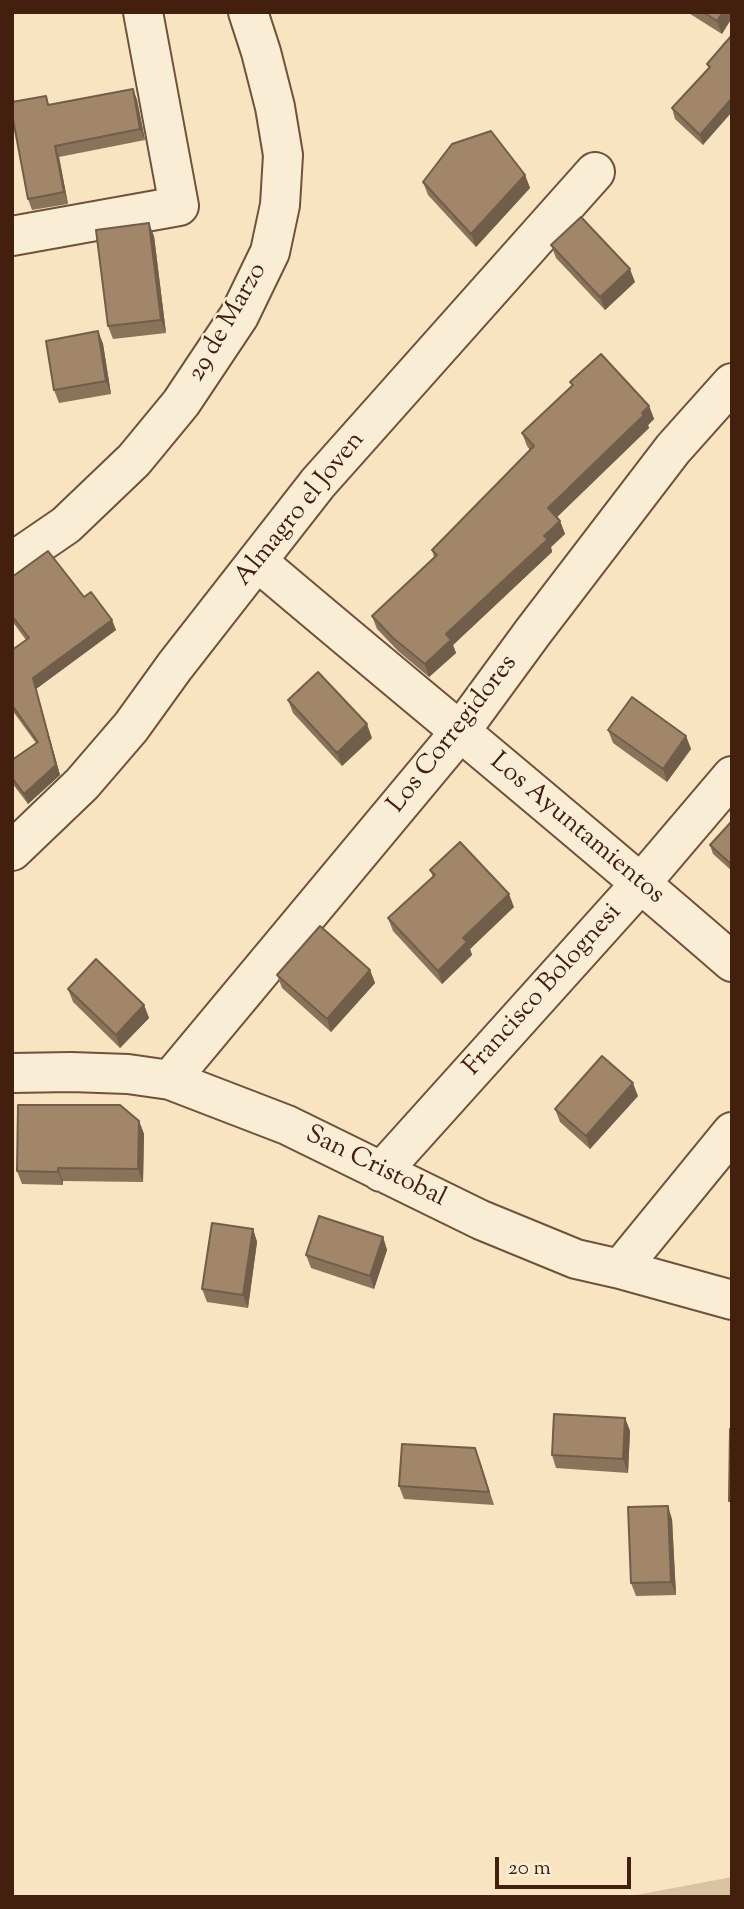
<!DOCTYPE html>
<html>
<head>
<meta charset="utf-8">
<style>
	body { margin:0 }
	#map { position:relative; width:744px; height:1909px; overflow:hidden; background:#f8e4c0; font-family:"Sorts Mill Goudy",serif }
	canvas { display:block }
	.frame { position:absolute; inset:0; border:14px solid #42200d; pointer-events:none }
	.scale { position:absolute; left:495px; top:1857px; width:136px; height:32px; box-sizing:border-box; border:4px solid #42200d; border-top:0; padding-left:9px; font-size:21px; line-height:24px; white-space:nowrap; color:#42200d; -webkit-text-stroke:5px #faedd6; paint-order:stroke }
</style>
</head>
<body>
<div id="map">
<canvas width="744" height="1909"></canvas>
<div class="frame"></div>
<div class="scale">20 m</div>
</div>
<script>
const context = document.querySelector('canvas').getContext('2d');
context.lineJoin = 'round';
function fillPath(path, color) { context.fillStyle = color; context.fill(path, 'evenodd'); }
function strokePath(path, color, width, dash) { context.strokeStyle = color; context.lineWidth = width; context.lineCap = dash ? 'butt' : 'round'; context.setLineDash(dash || []); context.stroke(path); }
function label(font, color, halo, rows, align = 'center') {
  context.font = font + ' "Sorts Mill Goudy",serif'; context.lineWidth = 5; context.setLineDash([]); context.textBaseline = 'middle'; context.strokeStyle = halo; context.fillStyle = color; for (const [text, x, y, turn = 0] of rows) {
    context.save(); context.translate(x, y); context.rotate((+turn || 0) * Math.PI / 180); context.textAlign = isNaN(turn) ? turn : align; if (halo) context.strokeText(text, 0, 0); context.fillText(text, 0, 0); context.restore();
  }
}
const green = new Path2D(`
	M 732,1877 L 732,1897 L 626,1897 Z`);
const minor = new Path2D(`
	M 12,236 L 179,206 L 143,12
	M 12,562 L 66,525 L 134,460 L 181,403 L 239,316 L 270,252 L 280,205 L 283,155 L 275,107 L 261,52 L 248,12
	M 258,562 C 416,696 576,826 732,962
	M 12,851 L 82,784 L 131,727 L 175,666 L 318,483 L 595,172
	M 12,1073 L 71,1072 L 128,1074 L 170,1080 L 287,1125 L 481,1220 L 576,1259 L 620,1269 L 732,1300
	M 170,1080 L 459,733 L 533,632 L 673,449 L 732,383
	M 381,1172 L 641,883 L 732,776
	M 620,1269 L 732,1132`);
const wall = new Path2D(`
	M 687,12 L 732,12 L 722,34 Z
	M 732,35 L 703,145 L 675,119 L 672,108 L 709,68 L 707,64 Z
	M 133,89 L 137,100 L 145,140 L 59,157 L 68,204 L 32,210 L 28,199 L 46,96 L 49,105 Z
	M 525,175 L 530,188 L 476,247 L 428,195 L 423,182 Z
	M 154,236 L 166,333 L 113,339 L 108,326 Z
	M 551,245 L 635,282 L 605,310 L 556,258 Z
	M 98,331 L 103,344 L 111,394 L 59,403 L 54,390 Z
	M 570,382 L 649,406 L 654,419 L 648,425 L 649,428 L 557,517 L 560,521 L 565,534 L 551,547 L 552,552 L 453,645 L 456,653 L 429,677 L 398,651 L 377,629 L 372,616 L 434,557 L 432,550 L 530,450 L 527,446 L 522,433 L 572,386 Z
	M 12,577 L 84,597 L 112,620 L 116,630 L 36,689 L 60,775 L 28,804 L 12,783 L 12,760 L 36,743 L 12,710 L 12,650 L 26,640 L 12,621 Z
	M 288,700 L 372,738 L 342,766 L 293,713 Z
	M 608,730 L 686,736 L 691,749 L 667,782 L 613,743 Z
	M 732,821 L 732,871 L 713,854 L 710,845 Z
	M 430,870 L 514,907 L 470,949 L 472,955 L 442,984 L 393,931 L 388,918 L 433,877 Z
	M 370,970 L 375,983 L 331,1032 L 282,988 L 277,975 Z
	M 68,989 L 144,1005 L 149,1018 L 120,1048 L 73,1002 Z
	M 638,1096 L 590,1149 L 560,1122 L 555,1109 Z
	M 139,1121 L 144,1134 L 143,1182 L 63,1181 L 63,1185 L 22,1184 L 17,1171 Z
	M 253,1229 L 257,1242 L 248,1308 L 207,1302 L 202,1289 Z
	M 383,1237 L 387,1250 L 374,1289 L 311,1268 L 306,1255 Z
	M 625,1418 L 630,1431 L 628,1473 L 556,1468 L 552,1455 Z
	M 480,1461 L 494,1505 L 404,1499 L 399,1486 Z
	M 672,1519 L 676,1595 L 636,1596 L 631,1583 Z`);
const shadedWall = new Path2D(`
	M 723,12 L 732,12 L 732,18 L 722,34 L 717,21 Z
	M 133,89 L 137,100 L 145,140 L 140,129 Z
	M 732,98 L 732,112 L 703,145 L 700,135 Z
	M 55,146 L 59,157 L 68,204 L 64,192 Z
	M 525,175 L 530,188 L 476,247 L 471,234 Z
	M 149,223 L 154,236 L 166,333 L 161,320 Z
	M 630,269 L 635,282 L 605,310 L 600,297 Z
	M 98,331 L 103,344 L 111,394 L 106,381 Z
	M 649,406 L 654,419 L 648,425 L 649,428 L 553,521 L 548,508 Z
	M 560,521 L 565,534 L 551,547 L 552,552 L 453,645 L 456,653 L 429,677 L 425,664 L 446,634 Z
	M 112,620 L 116,630 L 36,689 L 60,775 L 28,804 L 24,794 L 56,765 L 33,678 Z
	M 367,724 L 372,738 L 342,766 L 337,753 Z
	M 686,736 L 691,749 L 667,782 L 663,769 Z
	M 509,894 L 514,907 L 470,949 L 472,955 L 442,984 L 438,971 L 463,938 Z
	M 370,970 L 375,983 L 331,1032 L 327,1019 Z
	M 144,1005 L 149,1018 L 120,1048 L 116,1035 Z
	M 633,1083 L 638,1096 L 590,1149 L 586,1136 Z
	M 139,1121 L 144,1134 L 143,1182 L 138,1169 Z
	M 58,1168 L 63,1181 L 63,1185 L 58,1172 Z
	M 253,1229 L 257,1242 L 248,1308 L 243,1295 Z
	M 383,1237 L 387,1250 L 374,1289 L 370,1276 Z
	M 625,1418 L 630,1431 L 628,1473 L 623,1459 Z
	M 668,1506 L 672,1519 L 676,1595 L 671,1582 Z`);
const building = new Path2D(`
	M 703,12 L 723,12 L 717,21 Z
	M 732,35 L 732,98 L 700,135 L 672,108 L 710,67 L 707,64 Z
	M 133,89 L 140,129 L 55,146 L 64,192 L 28,199 L 12,114 L 12,102 L 46,96 L 48,105 Z
	M 491,131 L 525,175 L 471,234 L 423,182 L 452,144 Z
	M 581,217 L 630,269 L 600,297 L 551,245 Z
	M 149,223 L 161,320 L 108,326 L 96,230 Z
	M 98,331 L 106,381 L 54,390 L 46,341 Z
	M 601,354 L 649,406 L 642,413 L 644,415 L 548,508 L 560,521 L 544,536 L 548,539 L 446,634 L 451,640 L 425,664 L 393,638 L 372,616 L 437,555 L 432,550 L 534,446 L 522,433 L 573,385 L 570,382 Z
	M 48,551 L 84,597 L 91,592 L 112,620 L 33,678 L 56,765 L 24,794 L 12,778 L 12,760 L 38,742 L 12,705 L 12,650 L 29,638 L 12,616 L 12,577 Z
	M 318,672 L 367,724 L 337,753 L 288,700 Z
	M 632,697 L 686,736 L 663,769 L 608,730 Z
	M 732,821 L 732,865 L 710,845 Z
	M 460,842 L 509,894 L 463,938 L 467,942 L 438,971 L 388,918 L 435,875 L 430,870 Z
	M 320,926 L 370,970 L 327,1019 L 277,975 Z
	M 96,959 L 144,1005 L 116,1035 L 68,989 Z
	M 602,1056 L 633,1083 L 586,1136 L 555,1109 Z
	M 18,1105 L 120,1105 L 139,1121 L 138,1169 L 58,1168 L 58,1172 L 17,1171 Z
	M 319,1216 L 383,1237 L 370,1276 L 306,1255 Z
	M 212,1223 L 253,1229 L 243,1295 L 202,1289 Z
	M 554,1414 L 625,1418 L 623,1459 L 552,1455 Z
	M 730,1429 L 732,1429 L 732,1501 L 729,1501 Z
	M 402,1444 L 475,1448 L 489,1492 L 399,1486 Z
	M 668,1506 L 671,1582 L 631,1583 L 628,1507 Z`);
const streetNames = [
	["29 de Marzo",229,323,-60],
	["Almagro el Joven",301,510,-51],
	["Los Corregidores",454,735,-52],
	["Los Ayuntamientos",576,830,40],
	["Francisco Bolognesi",544,991,-48],
	["San Cristobal",375,1168,26]
];
fillPath(green, '#d9c3a2');
strokePath(minor, '#70513a', 42);
strokePath(minor, '#faedd6', 38);
fillPath(wall, '#8a735b');
fillPath(shadedWall, '#715e4a');
fillPath(building, '#a1866a');
strokePath(building, '#715e4a', 2);
label('26px', '#42200d', '#faedd6', streetNames);
</script>
</body>
</html>
